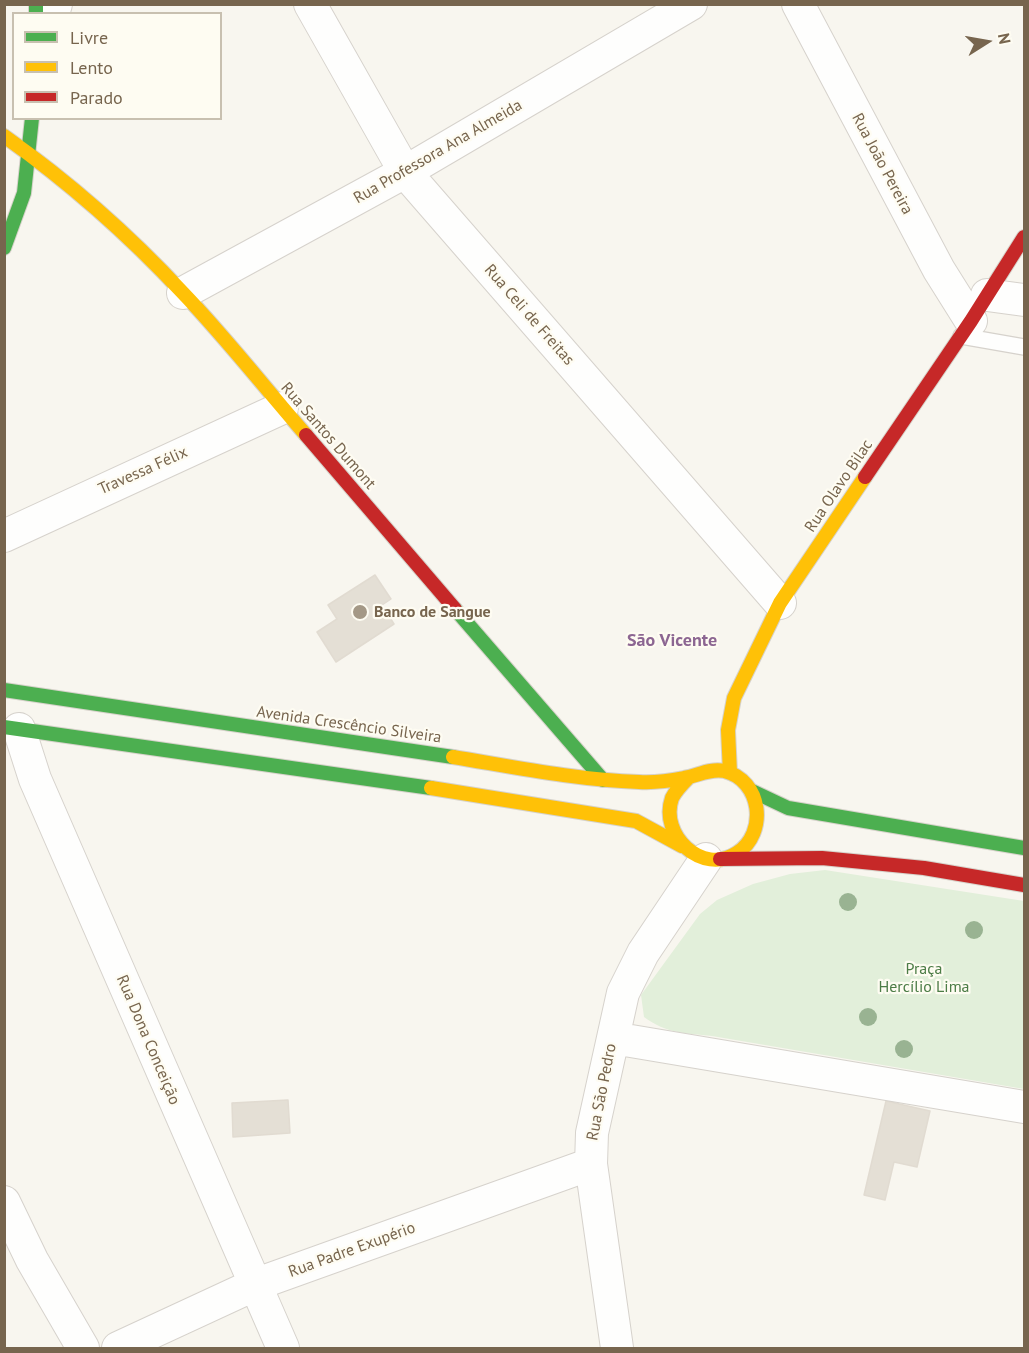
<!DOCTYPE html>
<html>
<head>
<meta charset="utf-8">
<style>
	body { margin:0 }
	#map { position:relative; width:1029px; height:1353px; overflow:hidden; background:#f8f6ef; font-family:"PT Sans",sans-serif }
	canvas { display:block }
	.frame { position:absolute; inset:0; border:6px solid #77654e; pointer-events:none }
	.legend { position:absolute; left:12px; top:12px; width:210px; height:108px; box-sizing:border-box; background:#fefcf2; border:2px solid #c8c0b0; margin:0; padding:8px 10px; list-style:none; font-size:18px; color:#77654e }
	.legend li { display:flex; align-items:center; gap:12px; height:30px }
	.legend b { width:30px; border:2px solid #c8c0b0 }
	.north { position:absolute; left:957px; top:12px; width:60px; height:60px; -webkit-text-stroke:4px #fefcf2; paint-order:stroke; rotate:79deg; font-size:16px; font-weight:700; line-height:24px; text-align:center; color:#77654e }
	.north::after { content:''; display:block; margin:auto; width:21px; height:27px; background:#77654e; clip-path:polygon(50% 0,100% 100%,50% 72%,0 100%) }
</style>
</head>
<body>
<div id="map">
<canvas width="1029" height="1353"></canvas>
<div class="frame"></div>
<ul class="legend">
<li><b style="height:8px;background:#4caf50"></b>Livre</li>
<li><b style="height:8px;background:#ffc107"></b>Lento</li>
<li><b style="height:8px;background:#c62828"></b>Parado</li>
</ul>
<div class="north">N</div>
</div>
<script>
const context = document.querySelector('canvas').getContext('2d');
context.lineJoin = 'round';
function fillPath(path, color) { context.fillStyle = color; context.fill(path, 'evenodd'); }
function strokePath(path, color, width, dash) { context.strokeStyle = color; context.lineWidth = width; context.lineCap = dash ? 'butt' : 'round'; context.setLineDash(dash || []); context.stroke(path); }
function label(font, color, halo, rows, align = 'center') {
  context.font = font + ' "PT Sans",sans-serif'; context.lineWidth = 4.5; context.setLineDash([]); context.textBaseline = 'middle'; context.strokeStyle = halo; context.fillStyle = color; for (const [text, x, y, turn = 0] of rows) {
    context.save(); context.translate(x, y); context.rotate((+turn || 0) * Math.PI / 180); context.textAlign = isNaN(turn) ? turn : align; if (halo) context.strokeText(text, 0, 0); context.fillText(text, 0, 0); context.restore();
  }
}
const green = new Path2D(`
	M 825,870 L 1024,901 L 1024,1089 L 712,1036 C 685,1033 667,1034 644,1017 L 641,995 L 700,914 L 717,900 L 753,884 L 790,874 Z`);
const building = new Path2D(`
	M 375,575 L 391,599 L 382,605 L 394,624 L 336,662 L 317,632 L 337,619 L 328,605 Z
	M 288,1100 L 290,1133 L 233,1137 L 232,1103 Z
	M 886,1101 L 930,1111 L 917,1167 L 894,1162 L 885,1200 L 864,1195 Z`);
const lane = new Path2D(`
	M 961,336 L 1024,347`);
const street = new Path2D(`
	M 310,4 L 405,172 L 780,603
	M 798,4 L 939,270 L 971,321
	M 53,14 L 56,4
	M 183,293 L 405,172 L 691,4
	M 987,295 L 1024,300
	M 4,536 L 282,408
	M 19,729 L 35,779 L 283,1348
	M 613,1038 L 1024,1107
	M 4,1202 L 32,1260 L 83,1348
	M 118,1348 L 254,1285 L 591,1164
	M 617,1348 L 591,1164 L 592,1133 L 623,993 L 643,953 L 706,859`);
const fast = new Path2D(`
	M 36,4 L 36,14
	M 4,248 L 24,193 L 32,118
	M 455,609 L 603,780
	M 4,690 L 453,757
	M 4,727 L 431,788
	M 752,791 L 788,808 L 1024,848`);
const slow = new Path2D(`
	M 4,136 C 69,182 129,235 183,293 C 226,338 265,388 306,435
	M 453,757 C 514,767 577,780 639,782 C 654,783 669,781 684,778 C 697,776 710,768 724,771 C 762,780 768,833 737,853 C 702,876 659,835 672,798 C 676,790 683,783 689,777
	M 730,773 L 728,730 L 734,698 L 780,603 L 865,477
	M 431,788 L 636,821 L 682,846`);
const jam = new Path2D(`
	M 306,435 L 455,609
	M 865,477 L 971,321 L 1024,237
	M 720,859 L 822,858 L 924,868 L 1024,885`);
const trees = [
	[848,902],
	[974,930],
	[868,1017],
	[904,1049]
];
const markers = [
	[360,612,8,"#a49886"]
];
const streetNames = [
	["Rua Professora Ana Almeida",438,152,-30],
	["Rua João Pereira",882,164,62],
	["Rua Celi de Freitas",529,315,49],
	["Rua Santos Dumont",328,436,49],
	["Travessa Félix",143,471,-24],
	["Rua Olavo Bilac",839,486,-56],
	["Avenida Crescêncio Silveira",349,725,8],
	["Rua Dona Conceição",148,1040,67],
	["Rua São Pedro",602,1092,-79],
	["Rua Padre Exupério",352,1250,-20]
];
const poiNames = [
	["Banco de Sangue",374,612]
];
const parkNames = [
	["Praça",924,969],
	["Hercílio Lima",924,987]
];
const neighbourhoodNames = [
	["São Vicente",672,641]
];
fillPath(green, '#e2efda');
fillPath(building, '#e4dfd5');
strokePath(building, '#e1dbd1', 1.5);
strokePath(lane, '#d6d2cc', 18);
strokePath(street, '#d6d2cc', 34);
strokePath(fast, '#d6d2ca', 16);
strokePath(slow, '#d6d2ca', 16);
strokePath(jam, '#d6d2ca', 16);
strokePath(lane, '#fefefd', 15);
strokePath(street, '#fefefd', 32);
strokePath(fast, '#4caf50', 14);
strokePath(slow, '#ffc107', 14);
strokePath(jam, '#c62828', 14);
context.fillStyle = '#99b392';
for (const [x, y] of trees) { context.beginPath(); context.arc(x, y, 9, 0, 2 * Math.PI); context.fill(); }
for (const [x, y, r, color] of markers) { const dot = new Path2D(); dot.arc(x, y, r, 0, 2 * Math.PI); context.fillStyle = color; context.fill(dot); strokePath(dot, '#fefcf2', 2); }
label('16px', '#77654e', '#fefcf2', streetNames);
label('bold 16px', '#77654e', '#fefcf2', poiNames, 'left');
label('16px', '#4c7c46', '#fefcf2', parkNames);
label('bold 18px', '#8c6692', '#fefcf2', neighbourhoodNames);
</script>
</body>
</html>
